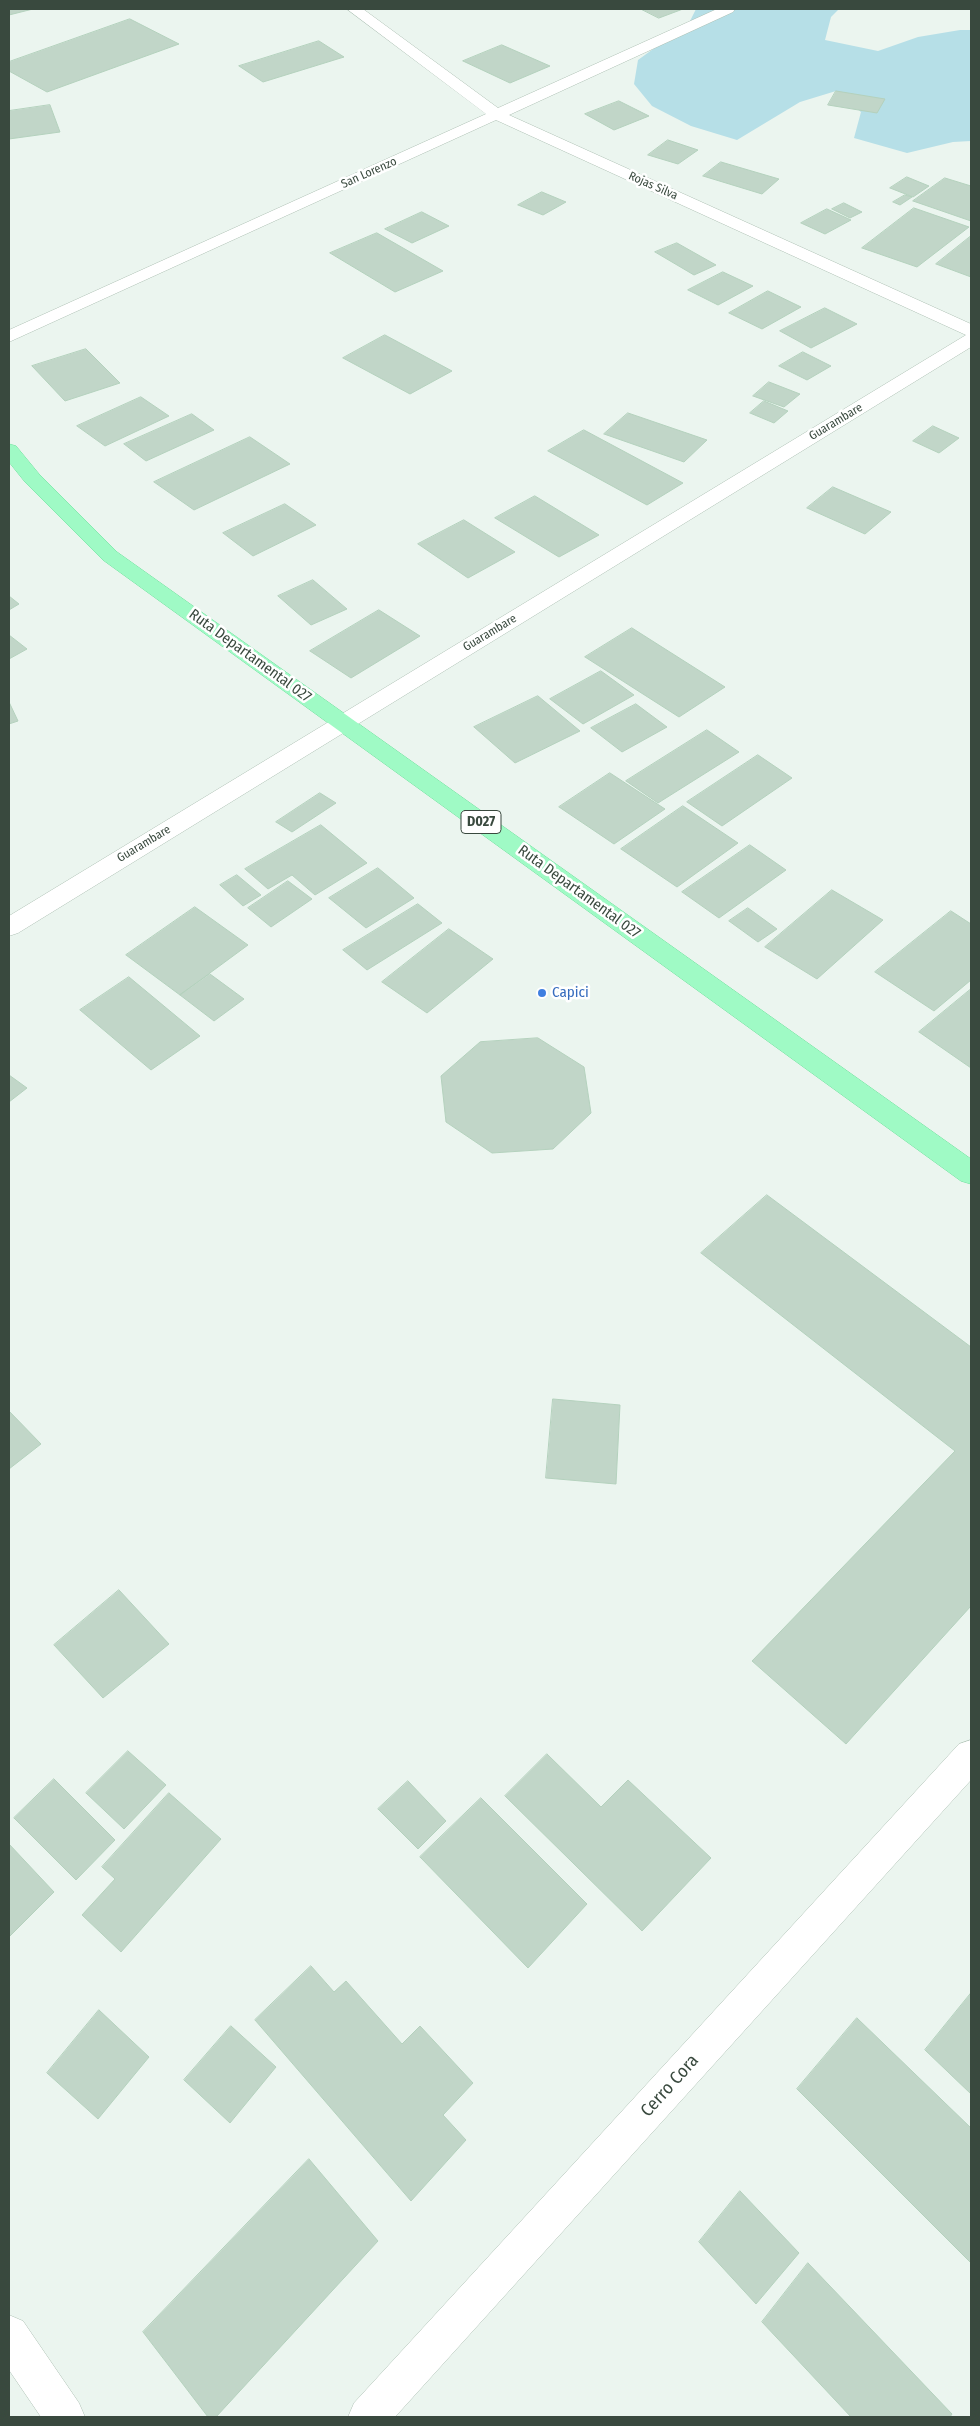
<!DOCTYPE html>
<html>
<head>
<meta charset="utf-8">
<style>
	body { margin:0 }
	#map { position:relative; width:980px; height:2426px; overflow:hidden; background:#ebf5ef; font-family:"Fira Sans Condensed",sans-serif }
	canvas { display:block }
	.frame { position:absolute; inset:0; border:10px solid #39493e; pointer-events:none }
</style>
</head>
<body>
<div id="map">
<canvas width="980" height="2426"></canvas>
<div class="frame"></div>
</div>
<script>
const context = document.querySelector('canvas').getContext('2d');
context.lineJoin = 'round';
function fillPath(path, color) { context.fillStyle = color; context.fill(path, 'evenodd'); }
function strokePath(path, color, width, dash) { context.strokeStyle = color; context.lineWidth = width; context.lineCap = dash ? 'butt' : 'round'; context.setLineDash(dash || []); context.stroke(path); }
function label(font, color, halo, rows, align = 'center') {
  context.font = font + ' "Fira Sans Condensed",sans-serif'; context.lineWidth = 5; context.setLineDash([]); context.textBaseline = 'middle'; context.strokeStyle = halo; context.fillStyle = color; for (const [text, x, y, turn = 0] of rows) {
    context.save(); context.translate(x, y); context.rotate((+turn || 0) * Math.PI / 180); context.textAlign = isNaN(turn) ? turn : align; if (halo) context.strokeText(text, 0, 0); context.fillText(text, 0, 0); context.restore();
  }
}
const green = new Path2D(`
	M 696,9 L 839,9 L 831,17 L 825,40 L 878,51 L 918,37 L 960,30 L 971,30 L 971,141 L 953,142 L 907,153 L 854,138 L 861,112 L 836,91 L 800,102 L 737,140 L 691,126 L 652,106 L 634,84 L 638,60 L 689,23 Z`);
const building = new Path2D(`
	M 9,9 L 33,9 L 9,15 Z
	M 641,9 L 683,9 L 659,18 Z
	M 130,19 L 179,44 L 47,92 L 9,71 L 9,62 Z
	M 319,41 L 344,57 L 263,82 L 239,66 Z
	M 502,45 L 550,66 L 510,83 L 463,61 Z
	M 836,91 L 885,99 L 877,113 L 828,105 Z
	M 619,101 L 649,116 L 614,130 L 585,114 Z
	M 50,105 L 60,132 L 9,139 L 9,111 Z
	M 668,140 L 698,150 L 678,164 L 648,155 Z
	M 721,162 L 779,179 L 762,194 L 703,176 Z
	M 907,177 L 929,186 L 913,197 L 890,188 Z
	M 945,178 L 971,186 L 971,221 L 913,201 Z
	M 542,192 L 566,202 L 543,215 L 518,205 Z
	M 905,195 L 912,197 L 900,205 L 893,202 Z
	M 844,203 L 862,212 L 850,218 L 832,209 Z
	M 914,208 L 969,227 L 917,267 L 862,248 Z
	M 827,209 L 851,220 L 825,234 L 801,223 Z
	M 422,212 L 449,226 L 412,243 L 385,229 Z
	M 377,233 L 443,271 L 395,292 L 330,253 Z
	M 971,236 L 971,277 L 936,264 Z
	M 677,243 L 716,265 L 694,275 L 655,252 Z
	M 723,272 L 753,286 L 718,305 L 688,290 Z
	M 768,291 L 801,307 L 762,329 L 729,313 Z
	M 825,308 L 857,324 L 811,348 L 780,331 Z
	M 385,335 L 452,371 L 410,394 L 343,358 Z
	M 86,349 L 120,383 L 65,401 L 32,366 Z
	M 803,352 L 831,366 L 807,380 L 779,366 Z
	M 769,382 L 800,394 L 784,407 L 753,396 Z
	M 141,397 L 169,416 L 105,446 L 77,426 Z
	M 764,401 L 788,411 L 774,423 L 750,413 Z
	M 628,413 L 707,440 L 684,462 L 604,434 Z
	M 192,414 L 214,430 L 146,461 L 124,444 Z
	M 933,426 L 959,438 L 939,453 L 913,441 Z
	M 584,430 L 683,483 L 647,505 L 548,451 Z
	M 250,437 L 290,464 L 194,510 L 154,482 Z
	M 833,487 L 891,512 L 865,534 L 807,508 Z
	M 535,496 L 599,535 L 559,557 L 495,518 Z
	M 285,504 L 316,525 L 253,556 L 223,533 Z
	M 464,520 L 515,552 L 468,578 L 418,544 Z
	M 313,580 L 347,609 L 311,625 L 278,596 Z
	M 9,596 L 19,604 L 9,610 Z
	M 379,610 L 420,636 L 351,678 L 310,651 Z
	M 632,628 L 725,687 L 679,717 L 585,657 Z
	M 9,635 L 27,649 L 9,659 Z
	M 601,671 L 634,695 L 583,724 L 550,699 Z
	M 538,696 L 580,731 L 515,763 L 474,727 Z
	M 9,702 L 18,721 L 9,724 Z
	M 636,704 L 667,727 L 622,752 L 591,728 Z
	M 707,730 L 739,752 L 658,803 L 626,781 Z
	M 758,755 L 792,778 L 722,826 L 687,802 Z
	M 610,773 L 665,809 L 614,844 L 559,807 Z
	M 320,793 L 336,803 L 292,832 L 276,822 Z
	M 683,806 L 738,843 L 677,887 L 621,849 Z
	M 321,825 L 367,863 L 315,895 L 292,875 L 268,889 L 245,869 Z
	M 750,845 L 786,870 L 719,918 L 682,892 Z
	M 378,868 L 414,898 L 366,928 L 329,898 Z
	M 237,875 L 261,895 L 243,906 L 220,885 Z
	M 288,881 L 312,899 L 271,927 L 248,908 Z
	M 832,890 L 883,920 L 817,979 L 765,947 Z
	M 418,904 L 442,923 L 367,970 L 343,950 Z
	M 195,907 L 248,945 L 180,995 L 126,955 Z
	M 748,908 L 777,929 L 758,942 L 729,921 Z
	M 951,911 L 971,924 L 971,980 L 934,1011 L 875,972 Z
	M 449,929 L 493,959 L 427,1013 L 382,982 Z
	M 210,974 L 244,999 L 214,1021 L 180,995 Z
	M 129,977 L 200,1036 L 151,1070 L 80,1010 Z
	M 971,989 L 971,1068 L 919,1032 Z
	M 538,1038 L 584,1067 L 591,1113 L 553,1149 L 492,1153 L 446,1122 L 441,1076 L 480,1042 Z
	M 9,1075 L 27,1088 L 9,1102 Z
	M 767,1195 L 971,1347 L 971,1606 L 846,1744 L 752,1661 L 955,1451 L 701,1253 Z
	M 553,1399 L 620,1405 L 616,1484 L 546,1478 Z
	M 9,1411 L 41,1444 L 9,1469 Z
	M 119,1590 L 169,1644 L 103,1698 L 54,1645 Z
	M 128,1751 L 166,1785 L 124,1829 L 86,1793 Z
	M 547,1754 L 601,1807 L 628,1780 L 711,1858 L 642,1931 L 505,1796 Z
	M 54,1779 L 115,1840 L 76,1880 L 14,1818 Z
	M 408,1781 L 446,1821 L 418,1849 L 378,1809 Z
	M 169,1793 L 221,1839 L 121,1952 L 82,1915 L 115,1879 L 102,1867 Z
	M 481,1798 L 587,1904 L 528,1968 L 420,1857 Z
	M 9,1844 L 54,1892 L 9,1937 Z
	M 311,1966 L 334,1992 L 346,1981 L 402,2044 L 420,2026 L 473,2083 L 443,2115 L 466,2140 L 411,2201 L 255,2020 Z
	M 971,1993 L 971,2094 L 925,2050 Z
	M 99,2010 L 149,2057 L 98,2119 L 47,2073 Z
	M 857,2018 L 971,2128 L 971,2263 L 797,2089 Z
	M 231,2026 L 276,2067 L 230,2123 L 184,2080 Z
	M 309,2159 L 378,2241 L 216,2417 L 208,2417 L 143,2332 Z
	M 740,2191 L 799,2253 L 756,2304 L 699,2242 Z
	M 808,2263 L 952,2414 L 950,2417 L 851,2417 L 762,2322 Z`);
const minor = new Path2D(`
	M 347,9 L 363,9 L 498,108 L 717,9 L 735,9 L 733,12 L 509,115 L 971,324 L 971,347 L 18,933 L 9,936 L 9,916 L 966,335 L 496,120 L 9,342 L 9,330 L 486,114 Z
	M 971,1740 L 971,1780 L 395,2417 L 348,2417 L 354,2403 L 959,1744 Z
	M 9,2315 L 23,2321 L 79,2403 L 85,2417 L 41,2417 L 9,2370 Z`);
const primary = new Path2D(`
	M 9,444 L 16,446 L 39,474 L 117,552 L 971,1159 L 971,1184 L 961,1181 L 103,560 L 25,482 L 9,462 Z`);
const markers = [
	[542,993,5,"#3f7fe0"]
];
const farStreetnames = [
	["San Lorenzo",369,173,-24],
	["Rojas Silva",653,186,24],
	["Guarambare",836,422,-31],
	["Guarambare",490,633,-31],
	["Guarambare",144,844,-31]
];
const shields = [
	[481,822,40]
];
const shieldNames = [
	["D027",481,822]
];
const streetNames = [
	["Ruta Departamental 027",250,656,36],
	["Ruta Departamental 027",579,892,36]
];
const shopNames = [
	["Capici",552,993]
];
const nearStreetnames = [
	["Cerro Cora",670,2086,-48]
];
fillPath(green, '#b6dfe7');
fillPath(building, '#c1d6c8');
strokePath(building, '#b4d1bd', 1);
strokePath(minor, '#aec0b4', 1);
strokePath(primary, '#6fdf9c', 1);
fillPath(minor, '#fff');
fillPath(primary, '#9ffac5');
for (const [x, y, r, color] of markers) { const dot = new Path2D(); dot.arc(x, y, r, 0, 2 * Math.PI); context.fillStyle = color; context.fill(dot); strokePath(dot, '#fff', 2); }
label('12px', '#39493e', '#fff', farStreetnames);
for (const [x, y, w] of shields) { const box = new Path2D(); box.roundRect(x - w / 2, y - 11.5, w, 23, 4); context.fillStyle = '#fff'; context.fill(box); strokePath(box, '#39493e', 1); }
label('bold 14px', '#39493e', null, shieldNames);
label('15px', '#39493e', '#fff', streetNames);
label('15px', '#366cbe', '#fff', shopNames, 'left');
label('18px', '#39493e', '#fff', nearStreetnames);
</script>
</body>
</html>
